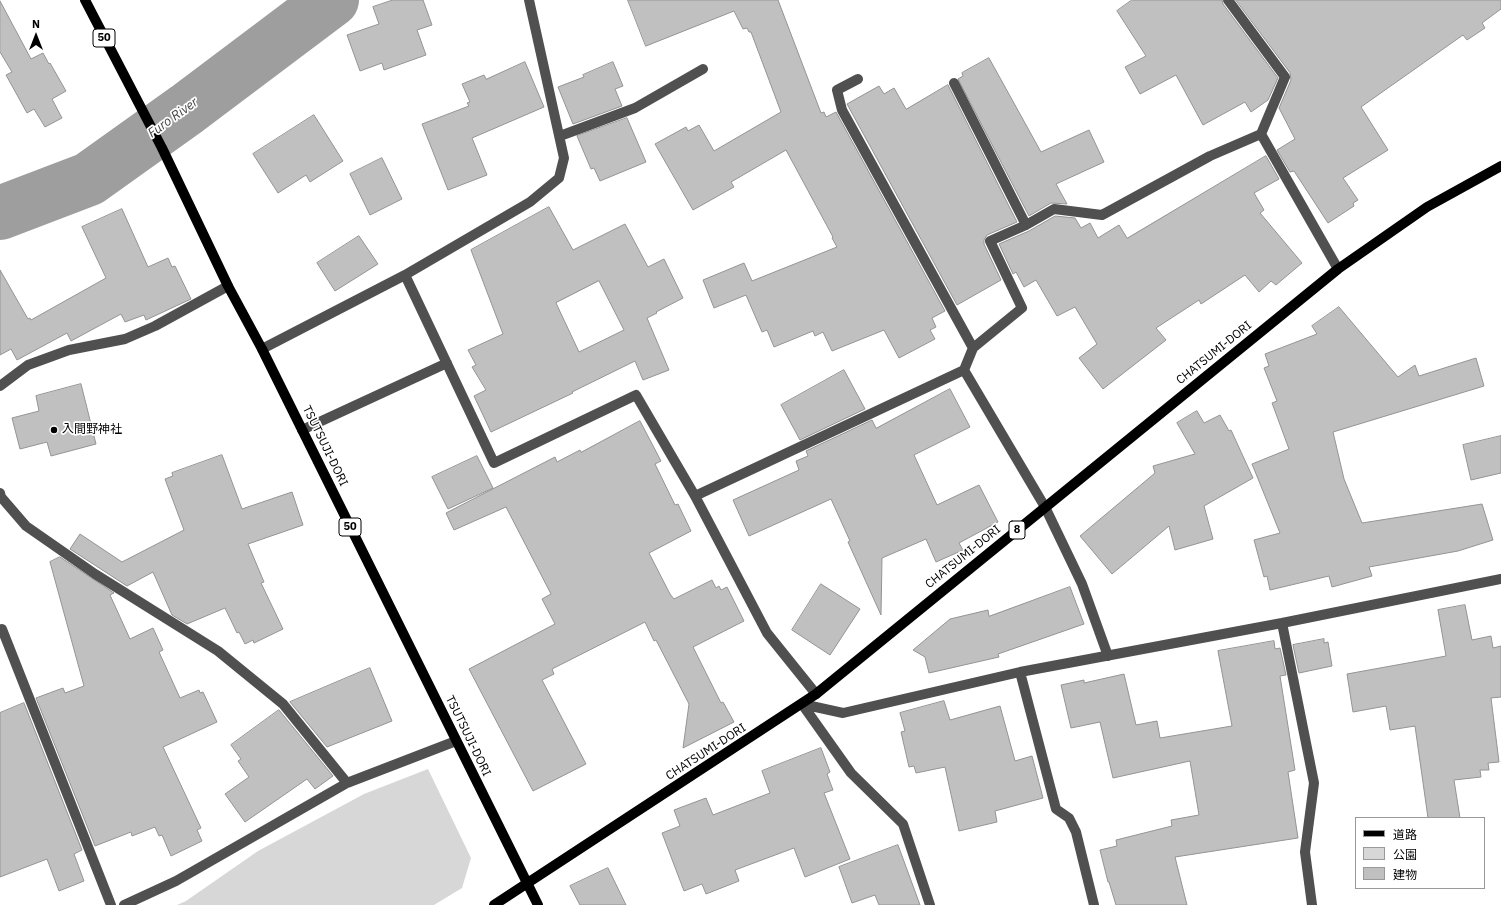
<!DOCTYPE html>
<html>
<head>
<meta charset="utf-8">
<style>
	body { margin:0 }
	#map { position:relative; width:1501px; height:905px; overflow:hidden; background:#fff; font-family:"IBM Plex Sans","Noto Sans JP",sans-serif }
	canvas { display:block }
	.legend { position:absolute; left:1355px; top:817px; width:130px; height:72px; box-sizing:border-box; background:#fff; border:1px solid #999; margin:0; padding:5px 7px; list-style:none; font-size:12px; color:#000 }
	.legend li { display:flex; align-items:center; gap:8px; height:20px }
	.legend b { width:20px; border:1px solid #999 }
	.north { position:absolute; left:16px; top:16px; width:40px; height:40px; -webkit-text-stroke:3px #fff; paint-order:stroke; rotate:0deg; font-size:11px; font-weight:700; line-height:16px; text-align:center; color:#000 }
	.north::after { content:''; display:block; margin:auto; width:14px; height:18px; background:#000; clip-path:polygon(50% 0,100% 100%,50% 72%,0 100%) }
</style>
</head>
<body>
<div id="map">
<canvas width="1501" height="905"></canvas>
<ul class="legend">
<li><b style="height:5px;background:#000"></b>道路</li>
<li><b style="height:11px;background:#d7d7d7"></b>公園</li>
<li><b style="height:11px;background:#c0c0c0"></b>建物</li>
</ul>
<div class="north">N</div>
</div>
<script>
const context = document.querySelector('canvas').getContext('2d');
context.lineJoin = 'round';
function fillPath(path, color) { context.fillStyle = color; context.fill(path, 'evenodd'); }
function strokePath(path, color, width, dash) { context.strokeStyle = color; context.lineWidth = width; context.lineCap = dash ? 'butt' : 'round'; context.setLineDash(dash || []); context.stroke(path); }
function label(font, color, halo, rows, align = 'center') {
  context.font = font + ' "IBM Plex Sans","Noto Sans JP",sans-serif'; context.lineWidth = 3.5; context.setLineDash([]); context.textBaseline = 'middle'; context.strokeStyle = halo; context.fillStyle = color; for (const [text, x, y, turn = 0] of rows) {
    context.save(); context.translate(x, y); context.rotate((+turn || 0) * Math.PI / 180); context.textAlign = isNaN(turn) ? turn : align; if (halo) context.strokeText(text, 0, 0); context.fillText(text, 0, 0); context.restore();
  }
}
const green = new Path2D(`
	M 428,769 L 471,858 L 462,888 L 434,905 L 177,905 L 186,901 L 258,851 L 364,794 Z`);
const river = new Path2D(`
	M 0,213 L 89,179 L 187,109 L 332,0`);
const building = new Path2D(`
	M 393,0 L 423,0 L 432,25 L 417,30 L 426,55 L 384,70 L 382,63 L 360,71 L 347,35 L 379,24 L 373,7 Z
	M 628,0 L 778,0 L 821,113 L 824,112 L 826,117 L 836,112 L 945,311 L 932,318 L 936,327 L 930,330 L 935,339 L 899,358 L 884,330 L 832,351 L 823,332 L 815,336 L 813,331 L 774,347 L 767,330 L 762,332 L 746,295 L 714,308 L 703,280 L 744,263 L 752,281 L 837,247 L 832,238 L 833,237 L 786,150 L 731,182 L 734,187 L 693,210 L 655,144 L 686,127 L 688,131 L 699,125 L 714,151 L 781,112 L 751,32 L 749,32 L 747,28 L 743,29 L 734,11 L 646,46 Z
	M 1132,0 L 1222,0 L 1223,4 L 1278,78 L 1268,100 L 1251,112 L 1245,102 L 1203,125 L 1176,75 L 1140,94 L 1125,67 L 1146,56 L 1117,11 Z
	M 1236,0 L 1501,0 L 1501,9 L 1482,23 L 1485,28 L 1467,40 L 1463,35 L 1361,107 L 1388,150 L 1343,178 L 1358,200 L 1353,203 L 1354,206 L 1328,223 L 1294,171 L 1290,172 L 1277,150 L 1295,139 L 1279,108 L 1291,80 L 1290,73 Z
	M 0,1 L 31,59 L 43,53 L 49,64 L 50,63 L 66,91 L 52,99 L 62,118 L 45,127 L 34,109 L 27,113 L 6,75 L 12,72 L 0,52 Z
	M 989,58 L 1041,152 L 1089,130 L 1104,162 L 1056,184 L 1067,204 L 1051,203 L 1029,216 L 958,79 L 963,76 L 962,73 Z
	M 525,62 L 544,107 L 472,138 L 487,175 L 448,190 L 422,124 L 469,106 L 467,103 L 470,102 L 462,84 L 484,75 L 486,79 Z
	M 613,62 L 623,86 L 615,89 L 622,106 L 573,124 L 558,87 L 584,77 L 583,75 Z
	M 948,85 L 1017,222 L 987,235 L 984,240 L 984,244 L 1001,280 L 957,305 L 847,104 L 879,86 L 884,94 L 894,88 L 906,109 Z
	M 314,115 L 343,161 L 310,182 L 306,175 L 278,193 L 253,154 Z
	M 627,118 L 646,162 L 600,181 L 594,168 L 591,169 L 577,136 Z
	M 1266,156 L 1279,179 L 1254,193 L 1264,210 L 1260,213 L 1302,263 L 1276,285 L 1271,281 L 1259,292 L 1245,275 L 1201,304 L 1199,300 L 1156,328 L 1166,340 L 1103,389 L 1079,358 L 1097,344 L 1075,307 L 1057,316 L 1036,280 L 1024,287 L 1016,272 L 1013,274 L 999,244 L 1029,231 L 1055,216 L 1075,218 L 1081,228 L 1090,223 L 1098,238 L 1119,225 L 1127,238 Z
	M 382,158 L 402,199 L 370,215 L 350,174 Z
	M 549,207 L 573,250 L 625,224 L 648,267 L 664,259 L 683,298 L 656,312 L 657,313 L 647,318 L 669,370 L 643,380 L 635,361 L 572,392 L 573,393 L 491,432 L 474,396 L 486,390 L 472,367 L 476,365 L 468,350 L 503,334 L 471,250 ZM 599,281 L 624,330 L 579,352 L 556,303 Z
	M 122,209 L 148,267 L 168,258 L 172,267 L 175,266 L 191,299 L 146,320 L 144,315 L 125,322 L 121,314 L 71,341 L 67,333 L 17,360 L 11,349 L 0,355 L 0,270 L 28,319 L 30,318 L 31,320 L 106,278 L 82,227 Z
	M 359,236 L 378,264 L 335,291 L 317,263 Z
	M 1339,307 L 1398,377 L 1415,365 L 1419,376 L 1476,358 L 1484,386 L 1333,432 L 1344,479 L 1362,523 L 1482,504 L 1493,540 L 1458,551 L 1369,567 L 1372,576 L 1332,587 L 1329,576 L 1270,590 L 1267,576 L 1264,577 L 1254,540 L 1280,533 L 1252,464 L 1289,449 L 1272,403 L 1277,401 L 1264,368 L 1269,366 L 1265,354 L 1317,334 L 1312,326 Z
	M 844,370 L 865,409 L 800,440 L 781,405 Z
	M 81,384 L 96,444 L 51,456 L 47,442 L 20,449 L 12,418 L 39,411 L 36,396 Z
	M 950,389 L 970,427 L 914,455 L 937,505 L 979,485 L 998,522 L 959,543 L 963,550 L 936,562 L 926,539 L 882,558 L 881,615 L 848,542 L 850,541 L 831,499 L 749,536 L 733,500 L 799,470 L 796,461 L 808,456 L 806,451 L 872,420 L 876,428 Z
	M 1197,411 L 1204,423 L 1220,415 L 1229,431 L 1231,430 L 1253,478 L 1204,506 L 1213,539 L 1175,550 L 1169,526 L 1112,574 L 1080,536 L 1155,473 L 1153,466 L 1195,454 L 1177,423 Z
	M 640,421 L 661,461 L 655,464 L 675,505 L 678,504 L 691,531 L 649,553 L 670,594 L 674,599 L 712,580 L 716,588 L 719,586 L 721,590 L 727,587 L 744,621 L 693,647 L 721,703 L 723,702 L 734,722 L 683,748 L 689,704 L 656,640 L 654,641 L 645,622 L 552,669 L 554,674 L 542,680 L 586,764 L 533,791 L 469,669 L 555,624 L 542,599 L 551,594 L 506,507 L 454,530 L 446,513 L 555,457 L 557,462 L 580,450 L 581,452 Z
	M 1501,436 L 1501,473 L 1471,480 L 1463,445 Z
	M 222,455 L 242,509 L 292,492 L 303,525 L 248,544 L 264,582 L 261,583 L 283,629 L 254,643 L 253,640 L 245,644 L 239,632 L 237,633 L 225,608 L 187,624 L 172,615 L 153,572 L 127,586 L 70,549 L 80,534 L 122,562 L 184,530 L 165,479 L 173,476 L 172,473 Z
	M 477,456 L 493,488 L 448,509 L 432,477 Z
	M 60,557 L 114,593 L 110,595 L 130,639 L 153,628 L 163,650 L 159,652 L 180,698 L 199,690 L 200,693 L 203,692 L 217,722 L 163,747 L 201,828 L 197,830 L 202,841 L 171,856 L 162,835 L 159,836 L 155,827 L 132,836 L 131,832 L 95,846 L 36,698 L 63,688 L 65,693 L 84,686 L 50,562 Z
	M 821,584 L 860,609 L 830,655 L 792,630 Z
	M 1070,587 L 1084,624 L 998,654 L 999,657 L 929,673 L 925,657 L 913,650 L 950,619 L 988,610 L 989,616 Z
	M 1465,605 L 1472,640 L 1491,636 L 1493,648 L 1501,646 L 1501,697 L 1491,698 L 1499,762 L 1488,763 L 1489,770 L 1480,770 L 1481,777 L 1454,780 L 1460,818 L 1428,818 L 1415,726 L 1390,730 L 1386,706 L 1353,712 L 1347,674 L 1446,656 L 1438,610 Z
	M 1324,639 L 1324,643 L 1328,642 L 1332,666 L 1299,673 L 1293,645 Z
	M 1274,641 L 1275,649 L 1280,648 L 1286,675 L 1280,676 L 1295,770 L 1288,772 L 1298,838 L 1175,857 L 1187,905 L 1116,905 L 1109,882 L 1108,882 L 1100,850 L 1117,846 L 1116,840 L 1172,826 L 1171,820 L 1199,815 L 1190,761 L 1113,778 L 1100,722 L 1071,728 L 1061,685 L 1084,680 L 1084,683 L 1124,674 L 1136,725 L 1157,721 L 1160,738 L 1232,726 L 1218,651 Z
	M 370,668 L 392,721 L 327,747 L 290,702 Z
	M 944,701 L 950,720 L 1000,706 L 1015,761 L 1032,756 L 1043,798 L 995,811 L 997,822 L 959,831 L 945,767 L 916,773 L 914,766 L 909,767 L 901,732 L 905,731 L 900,713 Z
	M 24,703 L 82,850 L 74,854 L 84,881 L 59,891 L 47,859 L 0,877 L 0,713 Z
	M 279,710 L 333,776 L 315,789 L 307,779 L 245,822 L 225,794 L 249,777 L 238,761 L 241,759 L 231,745 Z
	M 821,748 L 830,772 L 827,774 L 833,790 L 824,793 L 850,859 L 805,877 L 794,848 L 735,870 L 739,881 L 706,894 L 702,884 L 684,891 L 662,833 L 680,826 L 674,810 L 706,798 L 713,815 L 770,793 L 762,771 Z
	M 898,845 L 920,905 L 879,905 L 875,895 L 852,903 L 839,867 Z
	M 608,868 L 626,905 L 580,905 L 570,886 Z`);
const minor = new Path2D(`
	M 1228,0 L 1285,77 L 1261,134 L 1338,269
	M 858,79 L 837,90 L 842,110 L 973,348 L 964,370 L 1045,507 L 1082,584 L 1108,656
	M 954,83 L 1026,225
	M 560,136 L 635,108 L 703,69
	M 405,275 L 494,463 L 636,395 L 695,496 L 767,633 L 816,694
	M 973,348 L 1022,308 L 990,241 L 1026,225 L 1054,209 L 1102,215 L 1210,156 L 1261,134
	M 262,349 L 405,275 L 530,202 L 559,178 L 564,158 L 529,0
	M 0,386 L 28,365 L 69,350 L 125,339 L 155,326 L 228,286
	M 302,430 L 447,363
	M 0,493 L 1,497 L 26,526 L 95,574 L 218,651 L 283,704 L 347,783
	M 695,496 L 964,370
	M 1282,623 L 1314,783 L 1305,852 L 1312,905
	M 2,629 L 111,905
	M 1020,672 L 1056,809 L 1069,818 L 1076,832 L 1094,905
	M 802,704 L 843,713 L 1020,672 L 1282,623 L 1501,579
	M 802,704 L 851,773 L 903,824 L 930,905
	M 124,905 L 176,881 L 347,783 L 456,741`);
const major = new Path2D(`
	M 85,0 L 162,148 L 228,286 L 262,349 L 538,905
	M 494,905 L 816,694 L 1338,269 L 1427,207 L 1501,166`);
const markers = [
	[54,430,4,"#000"]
];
const shields = [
	[104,38,22],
	[350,527,22],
	[1017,530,16]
];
const shieldNames = [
	["50",104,38],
	["50",350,527],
	["8",1017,530]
];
const streetNames = [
	["CHATSUMI-DORI",1214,353,-39],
	["TSUTSUJI-DORI",325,446,64],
	["CHATSUMI-DORI",963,557,-39],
	["TSUTSUJI-DORI",468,736,64],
	["CHATSUMI-DORI",706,752,-33]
];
const poiNames = [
	["入間野神社",62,430]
];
const waterNames = [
	["Furo River",173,118,-36]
];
fillPath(green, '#d7d7d7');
strokePath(river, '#9e9e9e', 54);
fillPath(building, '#c0c0c0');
strokePath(building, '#949494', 1);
strokePath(minor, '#505050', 10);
strokePath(major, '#000', 10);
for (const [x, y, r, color] of markers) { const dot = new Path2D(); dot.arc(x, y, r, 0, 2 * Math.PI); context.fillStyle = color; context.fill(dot); strokePath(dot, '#fff', 1.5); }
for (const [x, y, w] of shields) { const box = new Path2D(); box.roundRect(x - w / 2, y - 9, w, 18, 3); context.fillStyle = '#fff'; context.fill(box); strokePath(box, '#000', 1); }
label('bold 11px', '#000', null, shieldNames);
label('12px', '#000', '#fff', streetNames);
label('12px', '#000', '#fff', poiNames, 'left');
label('italic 13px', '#3f3f3f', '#fff', waterNames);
</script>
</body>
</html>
